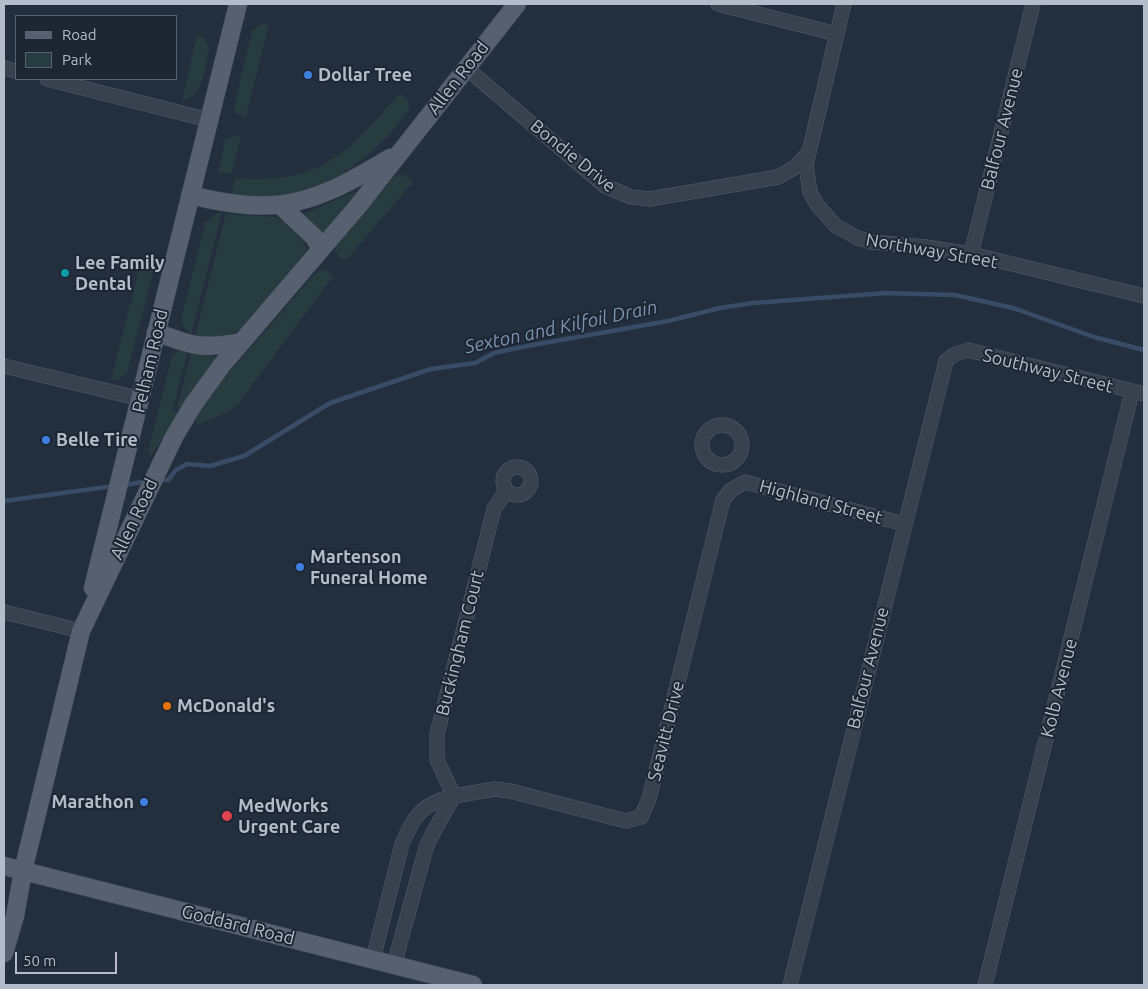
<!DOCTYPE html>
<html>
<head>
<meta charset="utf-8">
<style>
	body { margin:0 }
	#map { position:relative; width:1148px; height:989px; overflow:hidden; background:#242f3e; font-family:Ubuntu,sans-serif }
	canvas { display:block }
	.frame { position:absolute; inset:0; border:5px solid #b4bcc9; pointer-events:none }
	.legend { position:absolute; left:15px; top:15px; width:162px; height:65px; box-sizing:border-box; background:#1d2633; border:1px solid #59626f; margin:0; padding:6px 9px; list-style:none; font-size:15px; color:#b4bcc9 }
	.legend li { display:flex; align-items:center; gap:10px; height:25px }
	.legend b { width:25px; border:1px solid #59626f }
	.scale { position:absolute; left:15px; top:952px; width:102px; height:22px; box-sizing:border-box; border:2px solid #b4bcc9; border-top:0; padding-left:6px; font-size:15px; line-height:18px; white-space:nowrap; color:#b4bcc9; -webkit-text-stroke:4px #1d2633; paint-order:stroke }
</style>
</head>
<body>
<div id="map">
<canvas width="1148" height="989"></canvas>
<div class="frame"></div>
<ul class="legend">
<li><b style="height:6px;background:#56606e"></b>Road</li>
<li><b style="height:14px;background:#263c3f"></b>Park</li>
</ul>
<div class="scale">50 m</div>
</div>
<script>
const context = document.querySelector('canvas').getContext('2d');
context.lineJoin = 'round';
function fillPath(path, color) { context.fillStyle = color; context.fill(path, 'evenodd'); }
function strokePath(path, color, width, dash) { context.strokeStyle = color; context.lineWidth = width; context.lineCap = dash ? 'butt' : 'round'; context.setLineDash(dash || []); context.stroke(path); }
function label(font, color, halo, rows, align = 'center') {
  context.font = font + ' Ubuntu,sans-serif'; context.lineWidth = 4; context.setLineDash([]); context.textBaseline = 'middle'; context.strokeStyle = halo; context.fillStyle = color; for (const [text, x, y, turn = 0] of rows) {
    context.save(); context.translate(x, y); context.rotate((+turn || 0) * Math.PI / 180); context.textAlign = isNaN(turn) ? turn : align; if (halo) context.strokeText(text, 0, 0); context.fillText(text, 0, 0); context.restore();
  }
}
const green = new Path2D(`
	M 269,24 L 246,117 C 239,116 236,113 234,106 L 252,32 L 259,25 Z
	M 197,35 L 204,38 L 209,47 C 205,65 204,98 182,100 Z
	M 400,93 L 408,100 L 409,111 C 376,153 339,185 285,195 C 267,198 249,199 232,194 L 235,178 C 320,185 348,153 400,93 Z
	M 232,136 L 241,136 L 232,174 L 218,172 L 225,141 Z
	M 399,174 L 405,175 L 413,182 L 348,258 L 340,258 L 335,251 L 337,244 L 394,177 Z
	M 354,192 L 357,195 L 323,234 L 301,215 Z
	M 217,213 L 222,213 L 191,335 L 184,328 L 181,318 L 205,223 Z
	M 226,213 C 242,217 259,214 274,217 C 287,220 308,241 307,253 L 250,322 C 232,337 218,339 195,337 Z
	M 142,258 L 150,262 L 154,268 L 127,373 L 118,380 L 111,380 Z
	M 317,271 L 327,271 L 333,277 L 238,404 L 227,412 L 198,425 L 194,419 L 221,382 Z
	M 180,350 L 187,352 L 187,354 L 173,409 L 178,414 L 151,456 L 148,451 L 172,356 Z
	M 191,353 L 219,357 L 180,410 L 177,409 Z`);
const stream = new Path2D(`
	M 159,480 L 168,480 L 176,470 L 187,464 L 210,466 L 244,456 L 330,403 L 431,369 L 475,363 L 494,353 L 527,346 L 668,321 L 720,308 L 753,303 L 886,293 L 955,295 L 1013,308 L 1094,337 L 1144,350
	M 124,485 L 149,481
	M 4,501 L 114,486`);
const minor = new Path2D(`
	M 718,4 L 837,34
	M 844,4 L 806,165 L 810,192 L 818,206 L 836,226 L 858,238 L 872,242 L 926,247 L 971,254 L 1144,296
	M 465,67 L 605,186 L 631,197 L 650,199 L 778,177 L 794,168 L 808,153
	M 4,68 L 16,71
	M 47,79 L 209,120
	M 971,254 L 1033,4
	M 4,366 L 141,399
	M702 445a20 20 0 1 1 40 0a20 20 0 1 1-40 0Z
	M503 481a14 14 0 1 1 28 0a14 14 0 1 1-28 0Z
	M 506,491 L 494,509 L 437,734 L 437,760 L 454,796 L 495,789 L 510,791 L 626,821 L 641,817 L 649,799 L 723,500 L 731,490 L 745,482 L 904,524
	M 4,612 L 81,631
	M 373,959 L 402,844 C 414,815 423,803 454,796 C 445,814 433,829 426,848 L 394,965
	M 790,985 L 946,361 L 953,355 L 968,350 L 1144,394
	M 985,985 L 1132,392`);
const major = new Path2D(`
	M 190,195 C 279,217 314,204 390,158
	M 280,205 L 314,237 L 321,249
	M 156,332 C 194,347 203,349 242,342
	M 93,588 L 238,4
	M 4,866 L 473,985
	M 4,953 L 15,916 L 23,871 L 81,631 L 174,437 L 193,405 L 222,365 L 358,206 L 517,4`);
const markers = [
	[308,75,5,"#3f7fe0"],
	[65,273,5,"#0f9aa8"],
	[46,440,5,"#3f7fe0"],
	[300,567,5,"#3f7fe0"],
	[167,706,5,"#e8710a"],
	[144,802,5,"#3f7fe0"],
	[227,816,6,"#e0444e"]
];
const poiNames = [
	["Dollar Tree",318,75],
	["Lee Family",75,263],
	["Dental",75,284],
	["Belle Tire",56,440],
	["Martenson",310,557],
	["Funeral Home",310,578],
	["McDonald's",177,706],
	["Marathon",134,802,"right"],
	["MedWorks",238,806],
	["Urgent Care",238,827]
];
const streetNames = [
	["Allen Road",458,78,-52],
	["Balfour Avenue",1002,129,-76],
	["Bondie Drive",573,156,39],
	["Northway Street",932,251,10],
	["Pelham Road",150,361,-77],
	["Southway Street",1048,371,14],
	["Highland Street",821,502,15],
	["Allen Road",134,519,-65],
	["Buckingham Court",460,643,-76],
	["Balfour Avenue",868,668,-76],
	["Kolb Avenue",1059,688,-76],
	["Seavitt Drive",666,731,-76],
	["Goddard Road",238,925,14]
];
const waterNames = [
	["Sexton and Kilfoil Drain",561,327,-12]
];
fillPath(green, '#263c3f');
strokePath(stream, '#394c67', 4.5);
strokePath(minor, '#565f6c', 15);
strokePath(major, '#414a57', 19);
strokePath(minor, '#38414e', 14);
strokePath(major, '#56606e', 18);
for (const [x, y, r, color] of markers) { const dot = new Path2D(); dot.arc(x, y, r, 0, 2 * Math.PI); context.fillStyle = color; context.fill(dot); strokePath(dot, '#1d2633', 2); }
label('bold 18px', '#b4bcc9', '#1d2633', poiNames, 'left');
label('18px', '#b4bcc9', '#1d2633', streetNames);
label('italic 19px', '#7c92b1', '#1d2633', waterNames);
</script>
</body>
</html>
